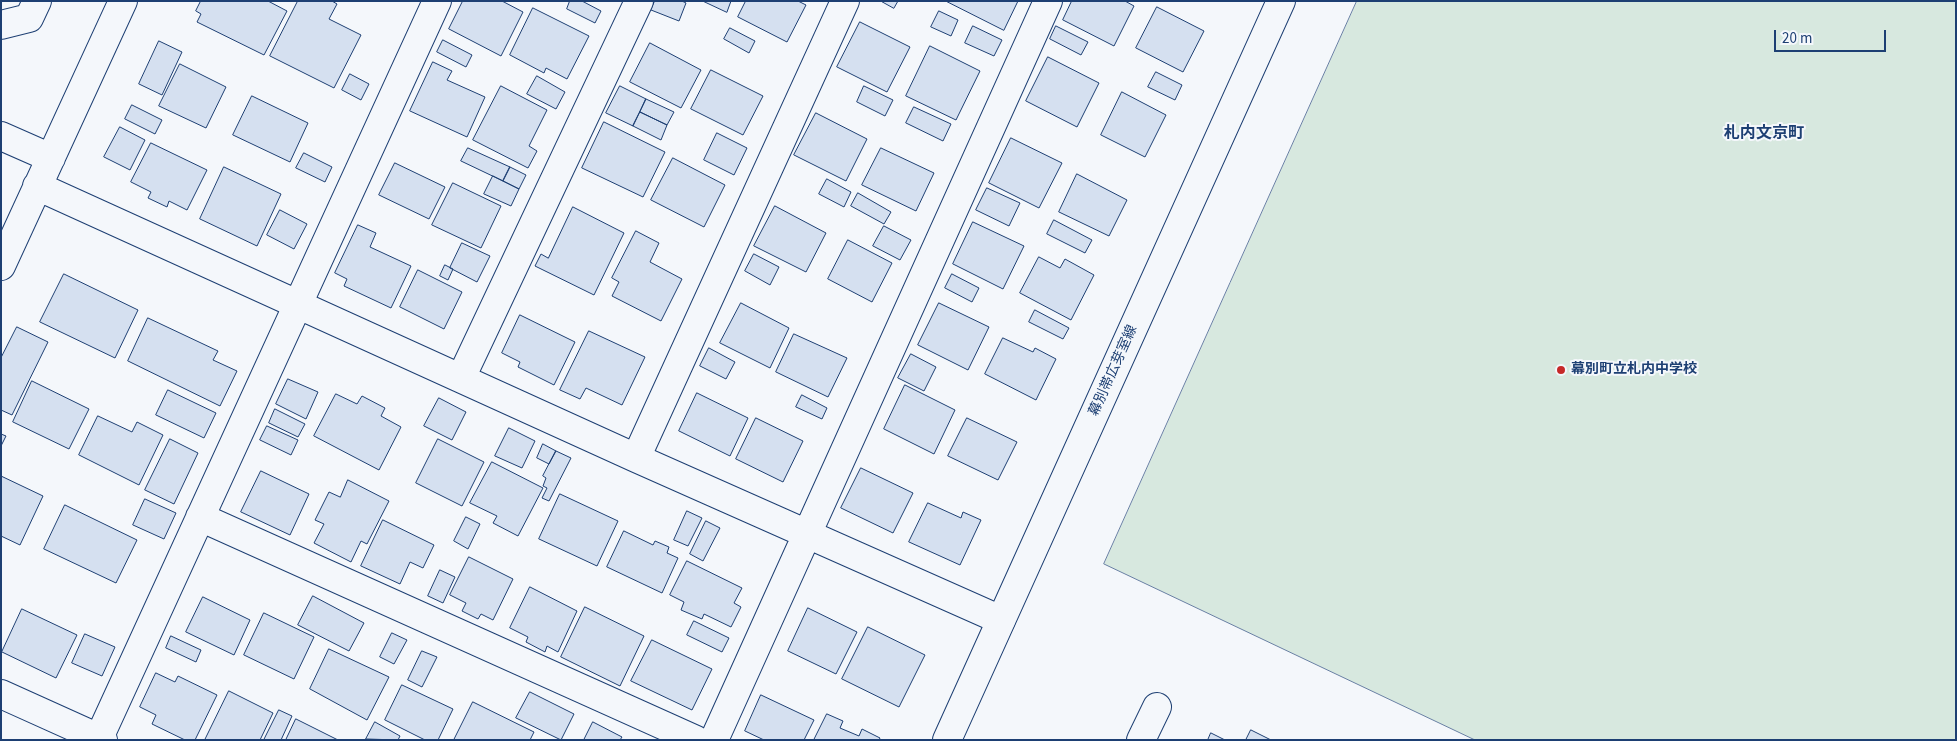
<!DOCTYPE html>
<html>
<head>
<meta charset="utf-8">
<style>
	body { margin:0 }
	#map { position:relative; width:1957px; height:741px; overflow:hidden; background:#f4f7fb; font-family:"Source Sans 3",sans-serif }
	canvas { display:block }
	.frame { position:absolute; inset:0; border:2px solid #1d3f73; pointer-events:none }
	.scale { position:absolute; left:1774px; top:30px; width:112px; height:22px; box-sizing:border-box; border:2px solid #1d3f73; border-top:0; padding-left:6px; font-size:15px; line-height:18px; white-space:nowrap; color:#1d3f73; -webkit-text-stroke:4px #f4f7fb; paint-order:stroke }
</style>
</head>
<body>
<div id="map">
<canvas width="1957" height="741"></canvas>
<div class="frame"></div>
<div class="scale">20 m</div>
</div>
<script>
const context = document.querySelector('canvas').getContext('2d');
context.lineJoin = 'round';
function fillPath(path, color) { context.fillStyle = color; context.fill(path, 'evenodd'); }
function strokePath(path, color, width, dash) { context.strokeStyle = color; context.lineWidth = width; context.lineCap = dash ? 'butt' : 'round'; context.setLineDash(dash || []); context.stroke(path); }
function label(font, color, halo, rows, align = 'center') {
  context.font = font + ' "Source Sans 3","Noto Sans JP",sans-serif'; context.lineWidth = 4; context.setLineDash([]); context.textBaseline = 'middle'; context.strokeStyle = halo; context.fillStyle = color; for (const [text, x, y, turn = 0] of rows) {
    context.save(); context.translate(x, y); context.rotate((+turn || 0) * Math.PI / 180); context.textAlign = isNaN(turn) ? turn : align; if (halo) context.strokeText(text, 0, 0); context.fillText(text, 0, 0); context.restore();
  }
}
const green = new Path2D(`
	M 1357,1 L 1956,1 L 1956,740 L 1475,740 L 1104,564 Z`);
const building = new Path2D(`
	M 201,1 L 268,1 L 287,11 L 264,55 L 197,22 L 201,14 L 196,11 Z
	M 298,1 L 332,1 L 337,4 L 329,19 L 361,35 L 334,88 L 270,56 Z
	M 463,1 L 502,1 L 523,12 L 501,56 L 449,29 Z
	M 570,1 L 582,1 L 601,11 L 595,23 L 567,9 Z
	M 655,1 L 682,1 L 686,3 L 679,21 L 651,10 Z
	M 703,1 L 731,1 L 727,12 Z
	M 746,1 L 798,1 L 806,5 L 787,42 L 738,17 Z
	M 881,1 L 898,1 L 894,8 Z
	M 946,1 L 1018,1 L 1004,30 Z
	M 1072,1 L 1125,1 L 1134,6 L 1114,46 L 1063,20 Z
	M 1157,7 L 1204,31 L 1183,72 L 1136,48 Z
	M 533,8 L 589,36 L 567,79 L 546,68 L 544,73 L 510,55 Z
	M 939,11 L 958,20 L 951,36 L 931,27 Z
	M 860,22 L 910,47 L 887,92 L 837,67 Z
	M 973,26 L 1002,40 L 994,56 L 965,43 Z
	M 1056,26 L 1088,42 L 1081,55 L 1050,39 Z
	M 730,28 L 755,41 L 749,53 L 724,39 Z
	M 443,40 L 472,55 L 466,67 L 437,52 Z
	M 159,41 L 182,52 L 162,95 L 139,84 Z
	M 650,43 L 701,70 L 681,108 L 630,82 Z
	M 930,46 L 980,71 L 956,120 L 906,96 Z
	M 1048,57 L 1099,83 L 1077,127 L 1026,101 Z
	M 433,62 L 452,71 L 447,80 L 485,97 L 467,137 L 410,111 Z
	M 180,64 L 226,87 L 206,128 L 159,106 Z
	M 711,70 L 763,96 L 743,135 L 691,109 Z
	M 1156,72 L 1182,85 L 1175,100 L 1148,87 Z
	M 350,74 L 369,84 L 361,100 L 342,90 Z
	M 537,76 L 565,92 L 556,109 L 527,94 Z
	M 501,86 L 547,110 L 529,146 L 537,151 L 528,168 L 473,140 Z
	M 620,86 L 646,99 L 633,126 L 606,113 Z
	M 864,86 L 893,100 L 885,116 L 857,102 Z
	M 1122,92 L 1166,115 L 1145,157 L 1101,135 Z
	M 252,96 L 308,123 L 290,162 L 233,135 Z
	M 646,99 L 674,112 L 667,125 L 640,112 Z
	M 132,105 L 162,120 L 155,134 L 125,119 Z
	M 914,107 L 951,124 L 943,141 L 906,123 Z
	M 640,112 L 667,125 L 661,140 L 633,126 Z
	M 816,113 L 867,139 L 846,181 L 794,155 Z
	M 604,122 L 665,152 L 643,197 L 582,168 Z
	M 120,127 L 145,140 L 130,170 L 104,157 Z
	M 717,133 L 747,148 L 734,175 L 704,160 Z
	M 1011,138 L 1062,163 L 1039,208 L 989,183 Z
	M 151,143 L 207,170 L 187,210 L 169,201 L 167,207 L 148,198 L 151,192 L 131,182 Z
	M 468,148 L 510,167 L 503,181 L 461,161 Z
	M 881,148 L 934,173 L 916,211 L 862,185 Z
	M 304,153 L 332,167 L 325,182 L 296,168 Z
	M 673,158 L 725,185 L 704,227 L 651,200 Z
	M 395,163 L 445,187 L 429,219 L 379,195 Z
	M 224,167 L 281,194 L 257,246 L 200,219 Z
	M 510,167 L 526,175 L 519,189 L 503,181 Z
	M 1077,174 L 1127,200 L 1109,236 L 1059,212 Z
	M 493,176 L 519,189 L 511,206 L 484,194 Z
	M 827,179 L 851,192 L 844,207 L 819,194 Z
	M 453,183 L 501,206 L 481,248 L 432,225 Z
	M 987,188 L 1020,203 L 1009,226 L 976,210 Z
	M 858,193 L 891,212 L 884,224 L 851,206 Z
	M 775,206 L 826,233 L 806,272 L 754,246 Z
	M 573,207 L 624,233 L 594,295 L 535,266 L 541,254 L 548,258 Z
	M 280,210 L 307,224 L 294,249 L 267,235 Z
	M 1054,220 L 1092,240 L 1085,253 L 1047,234 Z
	M 973,222 L 1024,246 L 1003,289 L 953,264 Z
	M 358,225 L 376,233 L 370,247 L 411,266 L 391,308 L 344,286 L 347,279 L 335,273 Z
	M 884,226 L 911,240 L 900,260 L 873,246 Z
	M 636,231 L 659,243 L 650,262 L 682,279 L 661,321 L 612,296 L 619,282 L 612,278 Z
	M 848,240 L 892,263 L 872,302 L 828,279 Z
	M 462,243 L 490,256 L 477,282 L 450,268 Z
	M 754,254 L 779,267 L 770,285 L 745,271 Z
	M 1039,257 L 1060,268 L 1065,259 L 1094,275 L 1071,320 L 1020,293 Z
	M 445,265 L 453,269 L 448,280 L 440,276 Z
	M 418,270 L 462,292 L 444,329 L 400,307 Z
	M 64,274 L 138,310 L 115,358 L 40,322 Z
	M 952,274 L 979,288 L 972,302 L 945,288 Z
	M 741,303 L 789,328 L 770,368 L 720,343 Z
	M 939,303 L 989,327 L 968,370 L 918,345 Z
	M 1035,310 L 1069,328 L 1063,339 L 1029,322 Z
	M 520,315 L 575,342 L 554,385 L 518,367 L 520,362 L 502,353 Z
	M 148,318 L 218,351 L 213,360 L 237,371 L 220,406 L 128,361 Z
	M 17,327 L 48,342 L 12,415 L 1,410 L 1,358 Z
	M 589,331 L 645,357 L 622,405 L 586,388 L 580,399 L 560,390 Z
	M 794,334 L 847,358 L 828,397 L 776,372 Z
	M 1003,338 L 1033,352 L 1035,348 L 1056,359 L 1036,400 L 985,374 Z
	M 709,348 L 735,362 L 726,379 L 700,366 Z
	M 911,354 L 936,367 L 924,391 L 898,378 Z
	M 288,379 L 318,392 L 306,419 L 276,404 Z
	M 32,381 L 89,409 L 69,449 L 13,422 Z
	M 905,385 L 955,410 L 934,454 L 884,429 Z
	M 168,390 L 216,413 L 204,438 L 156,415 Z
	M 697,393 L 748,418 L 730,456 L 679,431 Z
	M 336,394 L 357,404 L 362,396 L 385,408 L 381,416 L 401,427 L 379,470 L 314,436 Z
	M 802,395 L 827,408 L 822,419 L 796,407 Z
	M 439,398 L 466,412 L 452,440 L 424,426 Z
	M 275,409 L 305,424 L 298,437 L 269,423 Z
	M 98,416 L 132,432 L 137,422 L 163,435 L 139,485 L 79,455 Z
	M 756,418 L 803,441 L 783,482 L 736,459 Z
	M 967,418 L 1017,442 L 998,480 L 948,456 Z
	M 267,426 L 298,440 L 291,455 L 260,440 Z
	M 509,428 L 535,441 L 522,468 L 495,456 Z
	M 1,434 L 6,436 L 1,446 Z
	M 170,439 L 198,453 L 174,504 L 145,490 Z
	M 438,439 L 484,462 L 462,506 L 416,483 Z
	M 543,444 L 556,451 L 549,464 L 537,458 Z
	M 556,451 L 571,458 L 549,501 L 542,498 L 547,488 L 543,486 L 546,478 L 543,476 Z
	M 492,462 L 543,488 L 518,536 L 493,523 L 497,516 L 470,503 Z
	M 861,468 L 913,493 L 893,533 L 841,508 Z
	M 261,471 L 309,494 L 290,535 L 241,512 Z
	M 1,476 L 43,496 L 20,545 L 1,536 Z
	M 348,480 L 389,501 L 367,544 L 361,541 L 351,562 L 314,543 L 324,524 L 315,520 L 329,492 L 340,497 Z
	M 560,494 L 618,521 L 597,566 L 539,539 Z
	M 145,499 L 176,513 L 164,539 L 133,525 Z
	M 928,503 L 961,518 L 963,512 L 981,520 L 960,565 L 909,542 Z
	M 65,505 L 137,540 L 116,583 L 44,549 Z
	M 687,511 L 702,518 L 688,546 L 674,540 Z
	M 466,517 L 480,524 L 468,549 L 454,541 Z
	M 383,520 L 434,545 L 423,568 L 410,562 L 400,584 L 361,566 Z
	M 706,521 L 720,528 L 703,561 L 690,554 Z
	M 624,531 L 653,545 L 655,541 L 669,547 L 667,553 L 678,558 L 662,593 L 607,567 Z
	M 469,557 L 513,579 L 493,620 L 481,614 L 478,619 L 462,611 L 466,603 L 450,595 Z
	M 687,561 L 742,588 L 734,603 L 741,607 L 731,627 L 704,614 L 702,619 L 681,610 L 684,602 L 670,595 Z
	M 440,570 L 455,577 L 443,603 L 428,596 Z
	M 530,587 L 577,611 L 558,652 L 547,646 L 545,652 L 526,642 L 528,637 L 510,628 Z
	M 313,596 L 364,623 L 349,651 L 298,625 Z
	M 203,597 L 250,620 L 234,655 L 186,632 Z
	M 585,607 L 644,636 L 620,686 L 561,657 Z
	M 808,608 L 857,632 L 836,674 L 788,651 Z
	M 22,609 L 77,635 L 56,678 L 2,652 Z
	M 264,613 L 314,637 L 294,679 L 244,655 Z
	M 694,621 L 729,638 L 722,652 L 687,635 Z
	M 868,627 L 925,655 L 899,707 L 842,679 Z
	M 392,633 L 407,640 L 394,664 L 380,657 Z
	M 85,634 L 115,647 L 102,676 L 72,663 Z
	M 171,636 L 201,650 L 196,662 L 166,648 Z
	M 652,640 L 712,669 L 692,710 L 631,681 Z
	M 329,649 L 389,677 L 367,720 L 310,689 Z
	M 422,651 L 437,657 L 422,687 L 408,680 Z
	M 156,673 L 175,682 L 178,676 L 217,695 L 195,740 L 185,740 L 152,724 L 156,715 L 140,707 Z
	M 402,685 L 453,709 L 438,740 L 425,740 L 385,720 Z
	M 229,691 L 273,713 L 260,740 L 205,740 Z
	M 530,692 L 574,714 L 561,740 L 516,718 Z
	M 761,695 L 814,720 L 804,740 L 764,740 L 745,731 Z
	M 473,702 L 534,732 L 530,740 L 454,740 Z
	M 279,710 L 292,716 L 281,740 L 264,740 Z
	M 827,714 L 843,721 L 840,728 L 859,736 L 862,729 L 880,738 L 879,740 L 814,740 Z
	M 296,719 L 338,740 L 286,740 Z
	M 375,722 L 400,736 L 398,740 L 366,739 Z
	M 593,722 L 622,737 L 620,740 L 584,740 Z
	M 1251,730 L 1271,740 L 1246,740 Z
	M 1211,733 L 1225,740 L 1208,740 Z`);
const minor = new Path2D(`
	M 1,25 L 29,18 L 37,1
	M 1,136 L 51,158
	M 37,186 L 636,458 L 1001,620
	M 1,266 L 123,1
	M 461,378 L 639,1
	M 636,458 L 845,1
	M 200,517 L 696,740
	M 1,694 L 103,740
	M 99,738 L 437,1
	M 714,740 L 1048,1
	M 1141,740 L 1157,707`);
const major = new Path2D(`
	M 947,740 L 1281,1`);
const markers = [
	[1561,370,5,"#c62828"]
];
const poiNames = [
	["幕別町立札内中学校",1571,370]
];
const streetNames = [
	["幕別帯広芽室線",1114,371,-66]
];
const quarterNames = [
	["札内文京町",1764,134]
];
fillPath(green, '#d7e8df');
strokePath(green, '#687fa3', 1);
fillPath(building, '#d5e0f0');
strokePath(building, '#1d3f73', 1);
strokePath(minor, '#1d3f73', 30);
strokePath(major, '#1d3f73', 30);
strokePath(minor, '#f4f7fb', 28);
strokePath(major, '#f4f7fb', 28);
for (const [x, y, r, color] of markers) { const dot = new Path2D(); dot.arc(x, y, r, 0, 2 * Math.PI); context.fillStyle = color; context.fill(dot); strokePath(dot, '#f4f7fb', 2); }
label('bold 14px', '#1d3f73', '#f4f7fb', poiNames, 'left');
label('14px', '#1d3f73', '#f4f7fb', streetNames);
label('bold 16px', '#1d3f73', '#f4f7fb', quarterNames);
</script>
</body>
</html>
